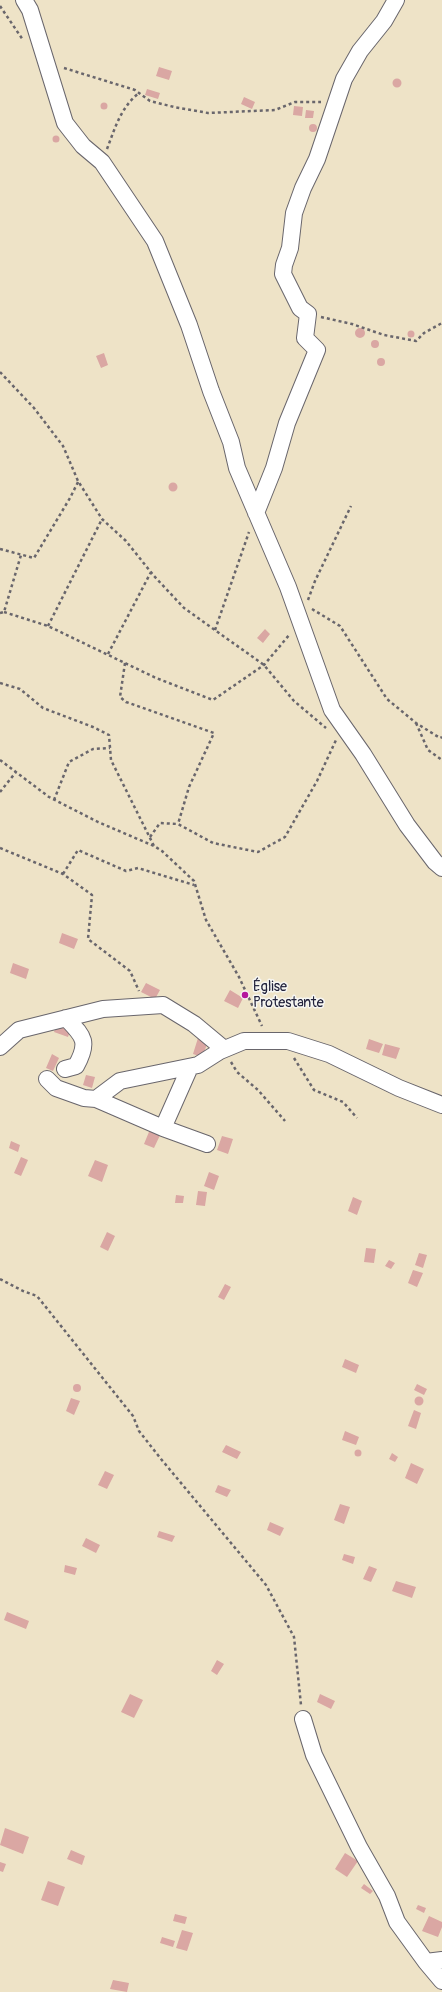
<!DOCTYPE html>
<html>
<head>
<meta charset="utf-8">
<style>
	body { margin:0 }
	canvas { display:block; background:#eee3c7 }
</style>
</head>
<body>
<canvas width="442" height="1992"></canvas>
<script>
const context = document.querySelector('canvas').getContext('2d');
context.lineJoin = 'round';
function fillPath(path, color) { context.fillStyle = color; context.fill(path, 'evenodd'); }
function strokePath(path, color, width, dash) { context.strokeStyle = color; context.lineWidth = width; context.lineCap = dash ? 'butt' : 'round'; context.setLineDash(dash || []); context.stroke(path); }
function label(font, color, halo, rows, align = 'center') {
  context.font = font + ' Pangolin,sans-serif'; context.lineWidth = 3; context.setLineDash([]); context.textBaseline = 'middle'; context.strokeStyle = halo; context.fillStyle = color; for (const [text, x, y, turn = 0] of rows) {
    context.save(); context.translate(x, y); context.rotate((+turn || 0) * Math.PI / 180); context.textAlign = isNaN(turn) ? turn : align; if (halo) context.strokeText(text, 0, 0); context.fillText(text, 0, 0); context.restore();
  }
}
const building = new Path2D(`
	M 159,67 L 172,71 L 169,80 L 156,76 Z
	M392.5 83a4.5 4.5 0 1 1 9 0a4.5 4.5 0 1 1-9 0Z
	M 147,89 L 160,93 L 158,99 L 145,95 Z
	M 244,97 L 255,102 L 252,109 L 241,104 Z
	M100.5 106a3.5 3.5 0 1 1 7 0a3.5 3.5 0 1 1-7 0Z
	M 294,106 L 303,107 L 302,116 L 293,115 Z
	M 306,110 L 314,111 L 313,118 L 305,118 Z
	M309 128a4 4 0 1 1 8 0a4 4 0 1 1-8 0Z
	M52.5 139a3.5 3.5 0 1 1 7 0a3.5 3.5 0 1 1-7 0Z
	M355 333a5 5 0 1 1 10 0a5 5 0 1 1-10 0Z
	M407.5 334a3.5 3.5 0 1 1 7 0a3.5 3.5 0 1 1-7 0Z
	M371 344a4 4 0 1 1 8 0a4 4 0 1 1-8 0Z
	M 104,353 L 108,365 L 101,368 L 96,356 Z
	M377 362a4 4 0 1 1 8 0a4 4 0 1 1-8 0Z
	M168.5 487a4.5 4.5 0 1 1 9 0a4.5 4.5 0 1 1-9 0Z
	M 265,629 L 270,634 L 263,643 L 257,638 Z
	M 62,933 L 78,939 L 74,949 L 59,943 Z
	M 13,963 L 29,969 L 26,979 L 10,973 Z
	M 146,983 L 160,990 L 155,999 L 141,992 Z
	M 230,990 L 243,998 L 238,1008 L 224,1001 Z
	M 57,1023 L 71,1028 L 68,1037 L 54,1032 Z
	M 198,1038 L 208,1042 L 202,1057 L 193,1054 Z
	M 369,1039 L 383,1044 L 379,1053 L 366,1049 Z
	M 385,1044 L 400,1048 L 396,1059 L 382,1055 Z
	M 52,1054 L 59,1058 L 53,1071 L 46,1068 Z
	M 86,1075 L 95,1077 L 92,1088 L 83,1085 Z
	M 151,1127 L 162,1131 L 154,1148 L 144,1144 Z
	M 222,1136 L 233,1139 L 228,1154 L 217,1150 Z
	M 11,1141 L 20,1145 L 18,1152 L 9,1148 Z
	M 21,1157 L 28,1160 L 21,1176 L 14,1173 Z
	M 95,1160 L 108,1165 L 102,1182 L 88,1176 Z
	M 209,1172 L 219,1176 L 214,1190 L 204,1186 Z
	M 198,1191 L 207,1192 L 205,1206 L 196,1205 Z
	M 176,1195 L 184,1196 L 183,1203 L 175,1203 Z
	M 353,1197 L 362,1201 L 357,1215 L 348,1211 Z
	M 107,1232 L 115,1236 L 108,1251 L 100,1247 Z
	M 366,1248 L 376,1249 L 374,1263 L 364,1262 Z
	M 419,1253 L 427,1255 L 423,1268 L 415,1265 Z
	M 389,1260 L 395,1263 L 391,1269 L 385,1266 Z
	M 413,1270 L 423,1273 L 417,1287 L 408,1283 Z
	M 225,1284 L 231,1287 L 224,1300 L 218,1297 Z
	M 345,1359 L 359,1365 L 356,1373 L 342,1367 Z
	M 417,1384 L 427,1389 L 424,1395 L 414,1390 Z
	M73 1388a4 4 0 1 1 8 0a4 4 0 1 1-8 0Z
	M414.5 1401a4.5 4.5 0 1 1 9 0a4.5 4.5 0 1 1-9 0Z
	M 71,1398 L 80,1401 L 74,1415 L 66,1411 Z
	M 414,1410 L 421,1413 L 416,1429 L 408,1426 Z
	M 345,1431 L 359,1437 L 356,1445 L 342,1440 Z
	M 226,1445 L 241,1452 L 237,1459 L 222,1452 Z
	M354.5 1453a3.5 3.5 0 1 1 7 0a3.5 3.5 0 1 1-7 0Z
	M 392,1453 L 398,1457 L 395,1462 L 389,1459 Z
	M 411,1463 L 424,1469 L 417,1484 L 405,1478 Z
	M 105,1471 L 114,1475 L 107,1489 L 98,1485 Z
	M 218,1485 L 231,1490 L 227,1497 L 215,1492 Z
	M 340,1504 L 350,1507 L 344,1524 L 334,1520 Z
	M 270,1522 L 284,1528 L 280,1536 L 267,1530 Z
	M 159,1531 L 175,1536 L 172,1542 L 157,1537 Z
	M 86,1538 L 100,1545 L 96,1553 L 82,1546 Z
	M 344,1554 L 355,1557 L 353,1564 L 342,1560 Z
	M 65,1565 L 77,1568 L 75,1575 L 64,1572 Z
	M 369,1566 L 377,1569 L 371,1582 L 363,1579 Z
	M 396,1581 L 416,1587 L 412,1598 L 392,1591 Z
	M 7,1612 L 29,1621 L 26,1629 L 4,1620 Z
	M 217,1660 L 224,1664 L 217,1675 L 211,1671 Z
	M 130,1694 L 143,1700 L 134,1718 L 121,1712 Z
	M 320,1694 L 335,1701 L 331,1709 L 317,1702 Z
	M 5,1828 L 29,1837 L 23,1854 L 0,1845 Z
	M 71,1850 L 85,1856 L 82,1865 L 67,1859 Z
	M 345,1853 L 358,1861 L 347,1877 L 335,1869 Z
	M 0,1862 L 6,1864 L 3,1872 L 0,1871 Z
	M 48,1881 L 65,1887 L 58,1906 L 41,1900 Z
	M 364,1884 L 373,1891 L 370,1894 L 361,1888 Z
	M 418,1905 L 426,1908 L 424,1913 L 416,1909 Z
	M 175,1914 L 187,1917 L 185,1924 L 173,1921 Z
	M 429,1916 L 442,1922 L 442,1927 L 438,1937 L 422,1931 Z
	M 182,1930 L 193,1933 L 187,1951 L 176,1948 Z
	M 162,1937 L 175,1941 L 173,1947 L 160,1943 Z
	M 113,1980 L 129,1983 L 127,1992 L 110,1989 Z`);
const path = new Path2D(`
	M 0,6 L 23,40
	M 64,68 L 135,90 L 150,101 L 174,107 L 208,113 L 275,110 L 295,102 L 321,102
	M 107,149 C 115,128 121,107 139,93
	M 321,317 L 352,324 L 384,335 L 416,341 L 424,333 L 442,323
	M 0,372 L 34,408 L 63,446 L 78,481 L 102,519 L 126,541 L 154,576 L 184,608 L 264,665 L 294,701 L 326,728
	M 0,549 L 34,558 L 70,498 L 78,482
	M 308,600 L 315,581 L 351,506
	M 312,609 L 340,626 L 387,699 L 416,723 L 440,738 L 442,737
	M 4,612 L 48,626 L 156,678 L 213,700 L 264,665 L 290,634
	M 0,613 L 4,612 L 21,555
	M 48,626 L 102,519
	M 215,630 L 249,532
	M 108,654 L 151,572
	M 125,663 L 120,697 L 126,702 L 214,733 L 189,787 L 178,824
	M 0,683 L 20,689 L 43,708 L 93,727 L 109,735 L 111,760 L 154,846
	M 416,723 L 428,750 L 442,760
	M 0,760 L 49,797 L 98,822 L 154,846 L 162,851 L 194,881 L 206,920 L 239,977 L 262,1026
	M 0,792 L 16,772
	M 54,800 L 69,762 L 93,749 L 110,748
	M 150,837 L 160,823 L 178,824 L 213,843 L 258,852 L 285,837 L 317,781 L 336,740
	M 0,848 L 63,874 L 92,895 L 88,939 L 130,971 L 139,991
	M 63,874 L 78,850 L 126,871 L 138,868 L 194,885
	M 294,1058 L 314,1090 L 343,1102 L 357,1118
	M 231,1062 L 237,1072 L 258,1090 L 285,1121
	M 0,1279 L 23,1291 L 37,1296 L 133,1416 L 139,1431 L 161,1459 L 266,1585 L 294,1637 L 301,1705`);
const street = new Path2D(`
	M 24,0 L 30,10 L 65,123 L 83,146 L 102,162 L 155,241 L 189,325 L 211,391 L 231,442 L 237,468 L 288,587 L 332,710 L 363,754 L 407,825 L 435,862 L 442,868
	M 256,513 L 274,468 L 287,423 L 317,350 L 305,338 L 308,314 L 300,308 L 283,274 L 284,265 L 290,248 L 294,213 L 303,188 L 317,159 L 344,79 L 360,51 L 384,21 L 396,0
	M 0,1047 L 19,1030 L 103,1009 L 163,1005 L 194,1024 L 224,1049
	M 65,1069 L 76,1066 C 90,1041 83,1036 66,1018
	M 47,1079 L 56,1088 L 84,1098 L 96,1099 L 163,1128 L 207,1144
	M 96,1099 L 120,1081 L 198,1065 L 220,1051 L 244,1041 L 288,1041 L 329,1054 L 399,1088 L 442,1105
	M 163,1128 L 190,1067
	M 303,1719 L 314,1755 L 359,1847 L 387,1896 L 397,1922 L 426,1962 L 442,1981
	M 426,1962 L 442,1960`);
const markers = [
	[245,995,4,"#b5179e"]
];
const poiNames = [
	["Église",253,987],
	["Protestante",253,1003]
];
fillPath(building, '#daa7a3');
strokePath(street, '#69666c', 18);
strokePath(path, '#69666c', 2.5, [3, 3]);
strokePath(street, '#fff', 16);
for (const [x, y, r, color] of markers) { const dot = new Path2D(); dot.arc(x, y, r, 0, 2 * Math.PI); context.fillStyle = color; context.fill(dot); strokePath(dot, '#f6f6f2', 1.5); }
label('14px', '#22223b', '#f6f6f2', poiNames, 'left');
</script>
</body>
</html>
